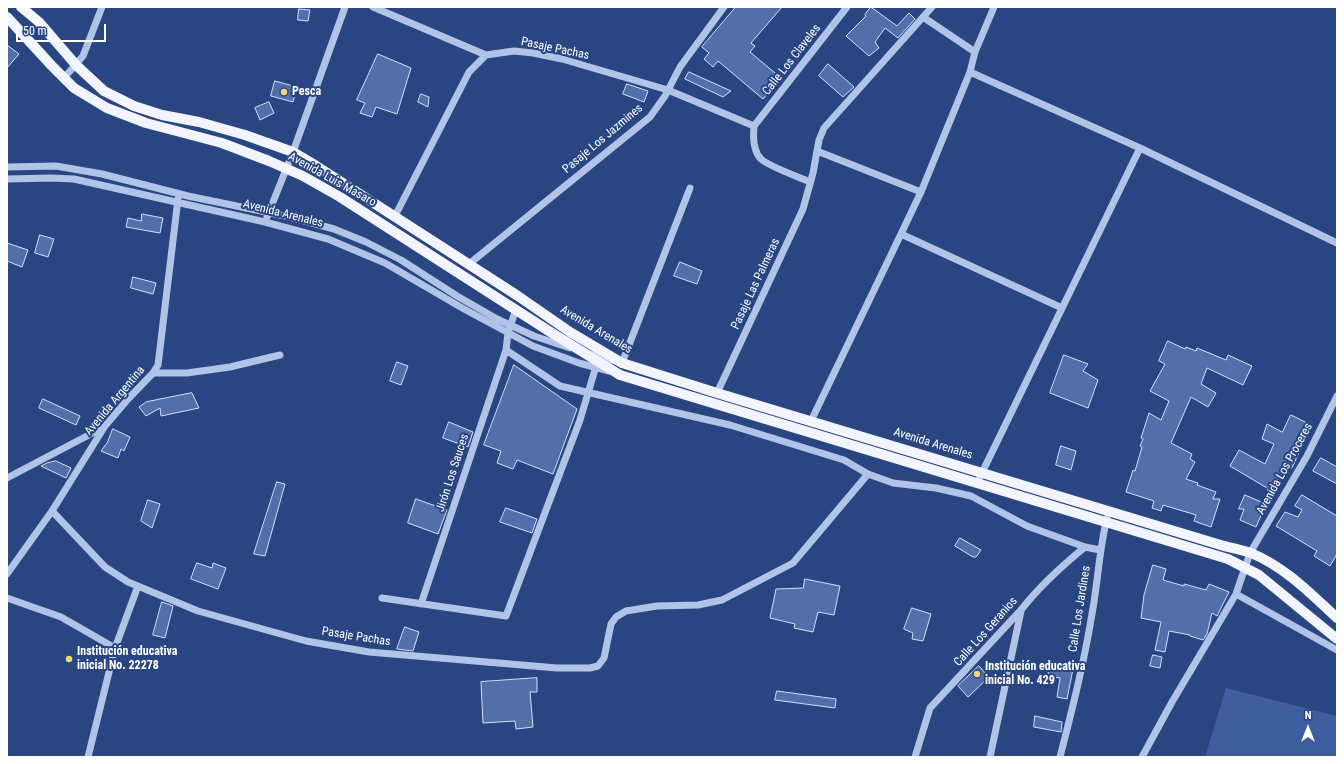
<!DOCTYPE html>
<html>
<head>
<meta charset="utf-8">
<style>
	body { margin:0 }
	#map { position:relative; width:1344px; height:764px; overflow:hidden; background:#294682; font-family:"Roboto Condensed",sans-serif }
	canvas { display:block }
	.frame { position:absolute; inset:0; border:8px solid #fff; pointer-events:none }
	.north { position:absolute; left:1288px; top:708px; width:40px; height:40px; -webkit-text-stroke:3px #294682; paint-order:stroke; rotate:0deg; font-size:11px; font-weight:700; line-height:16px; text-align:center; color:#fff }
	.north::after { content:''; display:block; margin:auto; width:14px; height:18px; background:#fff; clip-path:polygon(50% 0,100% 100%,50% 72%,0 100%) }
	.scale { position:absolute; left:16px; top:24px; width:90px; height:18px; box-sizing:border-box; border:2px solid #fff; border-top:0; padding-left:5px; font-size:12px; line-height:14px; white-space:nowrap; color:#fff; -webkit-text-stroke:3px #294682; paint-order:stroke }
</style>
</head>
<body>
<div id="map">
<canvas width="1344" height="764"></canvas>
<div class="frame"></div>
<div class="north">N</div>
<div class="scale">50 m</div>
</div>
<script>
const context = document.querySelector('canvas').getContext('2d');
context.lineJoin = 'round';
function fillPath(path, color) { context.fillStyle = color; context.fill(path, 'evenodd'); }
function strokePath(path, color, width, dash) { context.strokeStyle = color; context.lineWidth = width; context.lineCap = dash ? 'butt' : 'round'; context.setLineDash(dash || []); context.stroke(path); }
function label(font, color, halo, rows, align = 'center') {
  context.font = font + ' "Roboto Condensed",sans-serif'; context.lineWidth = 4; context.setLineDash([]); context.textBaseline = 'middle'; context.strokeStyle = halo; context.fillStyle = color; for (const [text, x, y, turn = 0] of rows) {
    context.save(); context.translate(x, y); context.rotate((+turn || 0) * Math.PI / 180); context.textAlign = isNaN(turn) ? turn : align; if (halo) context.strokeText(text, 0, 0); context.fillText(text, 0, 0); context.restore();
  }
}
const green = new Path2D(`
	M 1226,688 L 1337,716 L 1337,757 L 1205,757 Z`);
const building = new Path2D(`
	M 736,7 L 782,7 L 751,43 L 755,46 L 750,52 L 781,78 L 763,99 L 718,61 L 713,67 L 704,59 L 709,53 L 702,47 Z
	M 871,7 L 897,26 L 909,13 L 915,19 L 898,38 L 885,28 L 875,42 L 879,48 L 869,56 L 846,36 L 866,16 L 865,15 Z
	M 299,9 L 310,10 L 308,21 L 298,20 Z
	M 7,45 L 19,54 L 7,68 Z
	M 378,54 L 411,68 L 397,114 L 376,107 L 372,117 L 360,113 L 365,103 L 357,100 Z
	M 828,64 L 854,87 L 843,97 L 819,76 Z
	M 689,72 L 731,91 L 723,97 L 685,79 Z
	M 275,81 L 297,87 L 293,102 L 271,96 Z
	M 627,84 L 648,91 L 644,102 L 623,94 Z
	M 421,94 L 429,97 L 428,107 L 418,102 Z
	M 269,102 L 274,113 L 260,120 L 255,108 Z
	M 142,214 L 163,218 L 160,233 L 126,227 L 128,218 L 141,221 Z
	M 40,235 L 54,239 L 48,257 L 35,253 Z
	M 7,243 L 28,250 L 22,267 L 7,261 Z
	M 680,262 L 702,271 L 697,284 L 674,276 Z
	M 133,277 L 156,283 L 153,294 L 131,288 Z
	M 1168,341 L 1185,349 L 1186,347 L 1196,351 L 1197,348 L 1226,360 L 1228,355 L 1252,366 L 1243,385 L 1207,368 L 1201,384 L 1216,393 L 1208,407 L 1191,397 L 1171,443 L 1192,454 L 1190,459 L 1195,462 L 1186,479 L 1198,483 L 1197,485 L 1216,492 L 1213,499 L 1220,499 L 1211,527 L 1194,521 L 1196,515 L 1163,505 L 1161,511 L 1152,508 L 1154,501 L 1126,492 L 1133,470 L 1135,471 L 1142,447 L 1140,446 L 1143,439 L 1141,438 L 1149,413 L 1161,420 L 1169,401 L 1150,391 L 1165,364 L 1159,361 Z
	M 1064,355 L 1088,364 L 1083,371 L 1098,380 L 1088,408 L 1050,393 Z
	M 397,362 L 408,366 L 401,385 L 390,381 Z
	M 514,365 L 577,409 L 553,474 L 517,460 L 513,469 L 497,463 L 501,451 L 484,445 Z
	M 192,393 L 199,408 L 161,416 L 160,408 L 146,416 L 139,407 L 146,402 Z
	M 43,399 L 80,416 L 76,425 L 39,408 Z
	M 1291,415 L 1307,423 L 1301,434 L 1306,437 L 1292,468 L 1286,466 L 1272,491 L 1230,466 L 1239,450 L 1265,464 L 1274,444 L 1262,439 L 1267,424 L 1282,432 Z
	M 449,422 L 473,432 L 468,447 L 443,438 Z
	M 113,429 L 130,437 L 124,451 L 121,449 L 118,458 L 101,451 L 107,443 Z
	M 1061,446 L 1076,451 L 1071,470 L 1056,465 Z
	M 1321,458 L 1337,467 L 1337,484 L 1313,471 Z
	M 56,461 L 71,468 L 66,478 L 41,466 L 47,463 Z
	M 277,482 L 285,484 L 265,556 L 254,554 Z
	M 1245,495 L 1266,504 L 1256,527 L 1240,520 L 1244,509 L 1239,509 Z
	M 1302,495 L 1337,516 L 1337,554 L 1330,566 L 1314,556 L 1317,551 L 1276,526 L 1285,512 L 1298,517 L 1302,510 L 1295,506 Z
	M 416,499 L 447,510 L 438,534 L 408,523 Z
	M 148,500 L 160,504 L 152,528 L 141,521 Z
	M 506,508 L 537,519 L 532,533 L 500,522 Z
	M 960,538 L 981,550 L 976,557 L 973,557 L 955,546 Z
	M 197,563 L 212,568 L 213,563 L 226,568 L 218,589 L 191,579 Z
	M 1153,565 L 1166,569 L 1163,580 L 1184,586 L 1184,584 L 1206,590 L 1209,584 L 1229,592 L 1217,616 L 1212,613 L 1207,634 L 1203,640 L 1190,636 L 1190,635 L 1169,631 L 1165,652 L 1155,650 L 1161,622 L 1141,618 L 1144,595 Z
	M 805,579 L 840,586 L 834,615 L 818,612 L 813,632 L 794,628 L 795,624 L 770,618 L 776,589 L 803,588 Z
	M 162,602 L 173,606 L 165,638 L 153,635 Z
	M 912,608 L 931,614 L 923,641 L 912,639 L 913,633 L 904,629 Z
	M 405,627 L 419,632 L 413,651 L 397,649 Z
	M 1153,655 L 1162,657 L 1160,668 L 1150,666 Z
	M 1050,665 L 1073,669 L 1067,699 L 1057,697 L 1060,678 L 1048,676 Z
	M 979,666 L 989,677 L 968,697 L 958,686 Z
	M 537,678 L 537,692 L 530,692 L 533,727 L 516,729 L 515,721 L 483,723 L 481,682 Z
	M 777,691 L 836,699 L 835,708 L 775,700 Z
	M 1035,716 L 1062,722 L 1061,732 L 1034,727 Z`);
const minor = new Path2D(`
	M 373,7 L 486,55 L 514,51 L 533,53 L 562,59 L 668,90 L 754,126
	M 923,17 L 975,52
	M 970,72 L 1140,148 L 1337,243
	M 64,78 L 83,56 L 102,7
	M 754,126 L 847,7
	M 754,126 C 753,137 753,151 761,159 C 770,167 799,177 810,182
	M 817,151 L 921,192
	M 7,167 L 56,166 L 102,174 L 188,196 L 290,217 L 334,229 L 366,242 L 401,260 L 457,296 L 497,319 L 534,336 L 570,348
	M 7,179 L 51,178 L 74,179 L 265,222 L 328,239 L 385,263 L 464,309 L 533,346 L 579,363 L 609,371
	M 395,216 L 469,72 L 486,55
	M 267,217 L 293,152 L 345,7
	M 901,234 L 1062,308
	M 469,264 L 650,117 L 665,96 L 680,67 L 724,7
	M 506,350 L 560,386 L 730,425 L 844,460 L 868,474 L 893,483 L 936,488 L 971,496 L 1027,526 L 1085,547
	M 590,354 L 622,363 L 690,188
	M 153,373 L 187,373 L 230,367 L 280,355
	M 717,393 L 803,209 L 813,173 L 819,140 L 824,128 L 932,7
	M 811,421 L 901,234 L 921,192 L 970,72 L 975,52 L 994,7
	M 7,478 L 104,427
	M 977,483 L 1140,148
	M 52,511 L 105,567 L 128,582 L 198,611 L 306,641 L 369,652 L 557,668 L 590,668 L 598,666 L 604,658 L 611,624 L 616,617 L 626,611 L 657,606 L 698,605 L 722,600 L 793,563 L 868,474
	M 7,574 L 52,511 L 105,426 L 128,399 L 153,373 L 158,365 L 178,199
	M 1236,594 L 1337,650
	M 7,598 L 61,617 L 115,648
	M 382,598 L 506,616 L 580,420 L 597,363
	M 421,604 L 506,350 L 508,333 L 516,309
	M 88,757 L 115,648 L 138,586
	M 915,757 L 930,708 L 1021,610 C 1038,588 1063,565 1085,547 L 1100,550
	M 990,757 L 1021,611
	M 1060,757 C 1072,710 1084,663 1092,614 C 1098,582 1099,550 1107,518
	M 1142,757 L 1172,702 L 1236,594 L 1250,553 L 1307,456 L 1337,396`);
const major = new Path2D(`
	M 21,7 L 39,22 L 76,65 L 104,91 L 134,106 L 162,115 L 199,122 L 245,135 L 293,152 L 310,162 L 518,296 L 570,332 L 622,363 L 717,393 L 1224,546 C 1233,548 1243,550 1251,553 C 1285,567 1311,594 1337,618
	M 7,17 L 52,66 L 74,88 L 107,108 L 146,123 L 222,143 L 269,161 L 303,176 L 340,197 L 552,333 L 620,375 L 1228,559 L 1259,575 L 1337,639`);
const markers = [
	[284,92,4,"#edd878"],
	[69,659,4,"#edd878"],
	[977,674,4,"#edd878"]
];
const streetNames = [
	["Pasaje Pachas",555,49,12],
	["Calle Los Claveles",792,60,-52],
	["Pasaje Los Jazmines",603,139,-40],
	["Avenida Luis Masaro",332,180,29],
	["Avenida Arenales",283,214,14],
	["Pasaje Las Palmeras",756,284,-65],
	["Avenida Arenales",596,330,31],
	["Avenida Argentina",115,401,-50],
	["Avenida Arenales",933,444,17],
	["Avenida Los Proceres",1285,469,-61],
	["Jirón Los Sauces",453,473,-72],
	["Calle Los Jardines",1080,609,-81],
	["Calle Los Geranios",986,632,-48],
	["Pasaje Pachas",356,637,9]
];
const poiNames = [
	["Pesca",292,92],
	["Institución educativa",77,652],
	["inicial No. 22278",77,666],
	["Institución educativa",985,667],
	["inicial No. 429",985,681]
];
fillPath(green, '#3e5e9f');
fillPath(building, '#526faa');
strokePath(building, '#d4e0f5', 1);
strokePath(minor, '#b1c3e6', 7);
strokePath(major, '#f2f5fd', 10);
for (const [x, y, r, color] of markers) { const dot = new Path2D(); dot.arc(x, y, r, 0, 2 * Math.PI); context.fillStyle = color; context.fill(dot); strokePath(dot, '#294682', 1.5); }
label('12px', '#fff', '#294682', streetNames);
label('bold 12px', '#fff', '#294682', poiNames, 'left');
</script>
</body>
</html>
